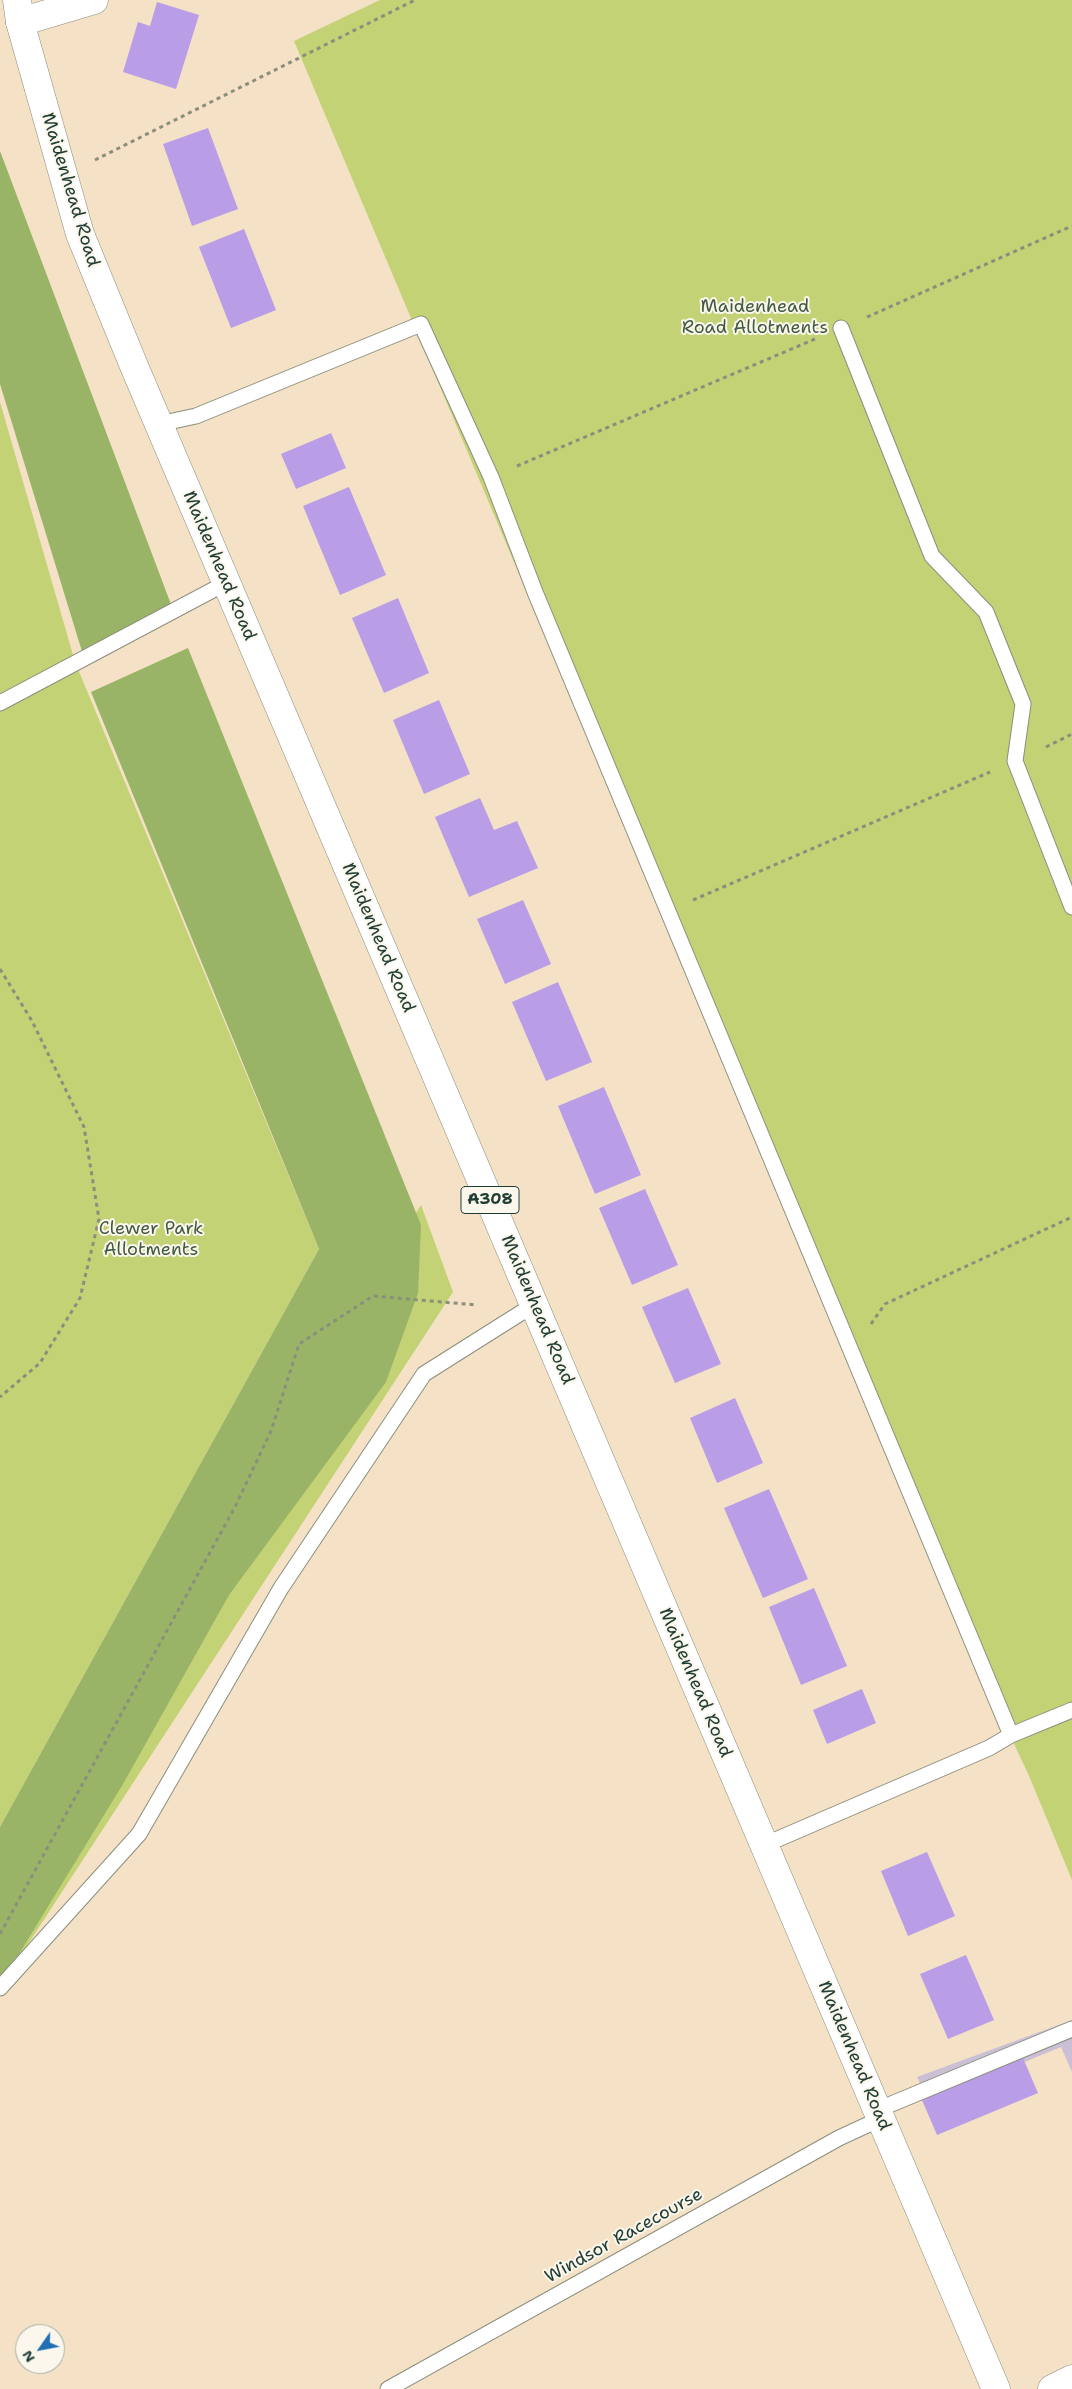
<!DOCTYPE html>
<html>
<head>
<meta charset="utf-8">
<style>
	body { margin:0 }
	#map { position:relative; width:1072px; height:2389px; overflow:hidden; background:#f4e1c6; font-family:"Shantell Sans",sans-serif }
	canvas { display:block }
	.north { position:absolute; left:15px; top:2324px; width:50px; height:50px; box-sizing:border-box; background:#fbf7ec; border:1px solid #a3ada2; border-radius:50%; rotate:237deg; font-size:14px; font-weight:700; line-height:20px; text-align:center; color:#1f3d34 }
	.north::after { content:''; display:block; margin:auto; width:18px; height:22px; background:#1f6fb2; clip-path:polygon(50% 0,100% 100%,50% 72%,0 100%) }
</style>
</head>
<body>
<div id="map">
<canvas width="1072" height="2389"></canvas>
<div class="north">N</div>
</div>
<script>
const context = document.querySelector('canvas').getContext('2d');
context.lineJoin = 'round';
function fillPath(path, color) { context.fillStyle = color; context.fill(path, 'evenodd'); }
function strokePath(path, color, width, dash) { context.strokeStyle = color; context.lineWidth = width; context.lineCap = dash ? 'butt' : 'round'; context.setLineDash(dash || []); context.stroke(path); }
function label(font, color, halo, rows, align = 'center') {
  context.font = font + ' "Shantell Sans",sans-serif'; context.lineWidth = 4; context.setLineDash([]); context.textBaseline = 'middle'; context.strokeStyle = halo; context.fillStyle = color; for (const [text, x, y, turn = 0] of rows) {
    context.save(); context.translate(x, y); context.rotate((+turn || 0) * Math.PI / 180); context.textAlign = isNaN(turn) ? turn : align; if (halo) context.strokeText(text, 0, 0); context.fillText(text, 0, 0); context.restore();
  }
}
const industrial = new Path2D(`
	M 1072,2020 L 1072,2072 L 1061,2047 L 929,2101 L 917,2077 Z`);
const green = new Path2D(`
	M 380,0 L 1072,0 L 1072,1880 L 1030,1778 L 1002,1718 L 294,41 Z
	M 0,402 L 75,662 L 319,1249 L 0,1827 Z
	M 421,1205 L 453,1292 L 0,1987 L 0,1847 Z`);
const forest = new Path2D(`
	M 0,151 L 172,607 L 84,658 L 0,384 Z
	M 188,648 L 421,1225 L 418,1293 L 386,1382 L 229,1595 L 123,1784 L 0,1985 L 0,1827 L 319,1249 L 91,692 Z`);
const building = new Path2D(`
	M 157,2 L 199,15 L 176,89 L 123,72 L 138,22 L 150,26 Z
	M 208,128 L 238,209 L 192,226 L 163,144 Z
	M 244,229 L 276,310 L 231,328 L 199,247 Z
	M 331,433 L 346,468 L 296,489 L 281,454 Z
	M 349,487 L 386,575 L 340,595 L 303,506 Z
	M 398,598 L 429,673 L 384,693 L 352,618 Z
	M 439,700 L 470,774 L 424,794 L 393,720 Z
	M 480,798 L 494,830 L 517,821 L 538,868 L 469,897 L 435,817 Z
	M 523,900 L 551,964 L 505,984 L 477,919 Z
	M 558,982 L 592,1062 L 546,1081 L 512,1002 Z
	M 604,1087 L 641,1175 L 595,1194 L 558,1106 Z
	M 645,1189 L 678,1265 L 632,1285 L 599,1208 Z
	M 688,1288 L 721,1364 L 675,1383 L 642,1307 Z
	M 735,1398 L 763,1463 L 717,1483 L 690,1418 Z
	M 769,1489 L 808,1579 L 763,1598 L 724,1508 Z
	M 814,1588 L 847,1666 L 801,1685 L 769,1607 Z
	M 862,1689 L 876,1723 L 827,1744 L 813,1710 Z
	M 927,1852 L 955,1916 L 908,1936 L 881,1871 Z
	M 966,1955 L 994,2020 L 948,2039 L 920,1974 Z
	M 1023,2058 L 1038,2093 L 937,2135 L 922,2100 Z`);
const path = new Path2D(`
	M 95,160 L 415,0
	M 867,317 L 1072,226
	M 517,466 L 815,339
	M 1046,747 L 1072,734
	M 693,900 L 990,772
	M 0,969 L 32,1021 L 84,1127 L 99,1219 L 80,1298 L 40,1363 L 0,1397
	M 871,1324 L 885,1304 L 1072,1217
	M 0,1934 L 235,1507 L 271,1431 L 299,1344 L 373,1296 L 477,1305`);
const lane = new Path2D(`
	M 841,328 L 932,556 L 986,612 L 1023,704 L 1015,761 L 1072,907
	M 159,424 L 196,416 L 421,324 L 491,477 L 535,592 L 1011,1735 L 989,1748 L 764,1845
	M 0,703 L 226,583
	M 1011,1735 L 1072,1710
	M 0,1988 L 139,1834 L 281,1588 L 424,1374 L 535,1304
	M 877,2110 L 1072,2029
	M 388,2389 L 839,2138 L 880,2119`);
const street = new Path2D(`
	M 20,22 L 94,0`);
const secondary = new Path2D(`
	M 1052,2389 L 1072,2379`);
const primary = new Path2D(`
	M 17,0 L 20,22 L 80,234 L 134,366 L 996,2389`);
const shields = [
	[490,1200,58]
];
const shieldNames = [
	["A308",490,1200]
];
const streetNames = [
	["Maidenhead Road",70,190,73],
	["Maidenhead Road",219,566,67],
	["Maidenhead Road",378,938,67],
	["Maidenhead Road",537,1310,67],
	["Maidenhead Road",695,1683,67],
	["Maidenhead Road",854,2056,67],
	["Windsor Racecourse",624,2236,-29]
];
const parkNames = [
	["Maidenhead",755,307],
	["Road Allotments",755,328],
	["Clewer Park",151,1229],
	["Allotments",151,1250]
];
fillPath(industrial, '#cbbfd5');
fillPath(green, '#c2d274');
fillPath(forest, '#99b466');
fillPath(building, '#b99de7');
strokePath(lane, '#8a8f7d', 17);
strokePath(street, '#8a8f7d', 29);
strokePath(secondary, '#8a8f7d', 29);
strokePath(primary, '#8a8f7d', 29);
strokePath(path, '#8a8f7d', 3, [4, 4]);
strokePath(lane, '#fff', 15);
strokePath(street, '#fff', 28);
strokePath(secondary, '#fff', 28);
strokePath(primary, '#fff', 28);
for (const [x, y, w] of shields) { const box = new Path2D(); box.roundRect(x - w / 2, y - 13.5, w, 27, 4); context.fillStyle = '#fbf7ec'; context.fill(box); strokePath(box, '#1f3d34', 1); }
label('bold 16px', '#1f3d34', null, shieldNames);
label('18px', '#1f3d34', '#fbf7ec', streetNames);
label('18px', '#405b41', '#fbf7ec', parkNames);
</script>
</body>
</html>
